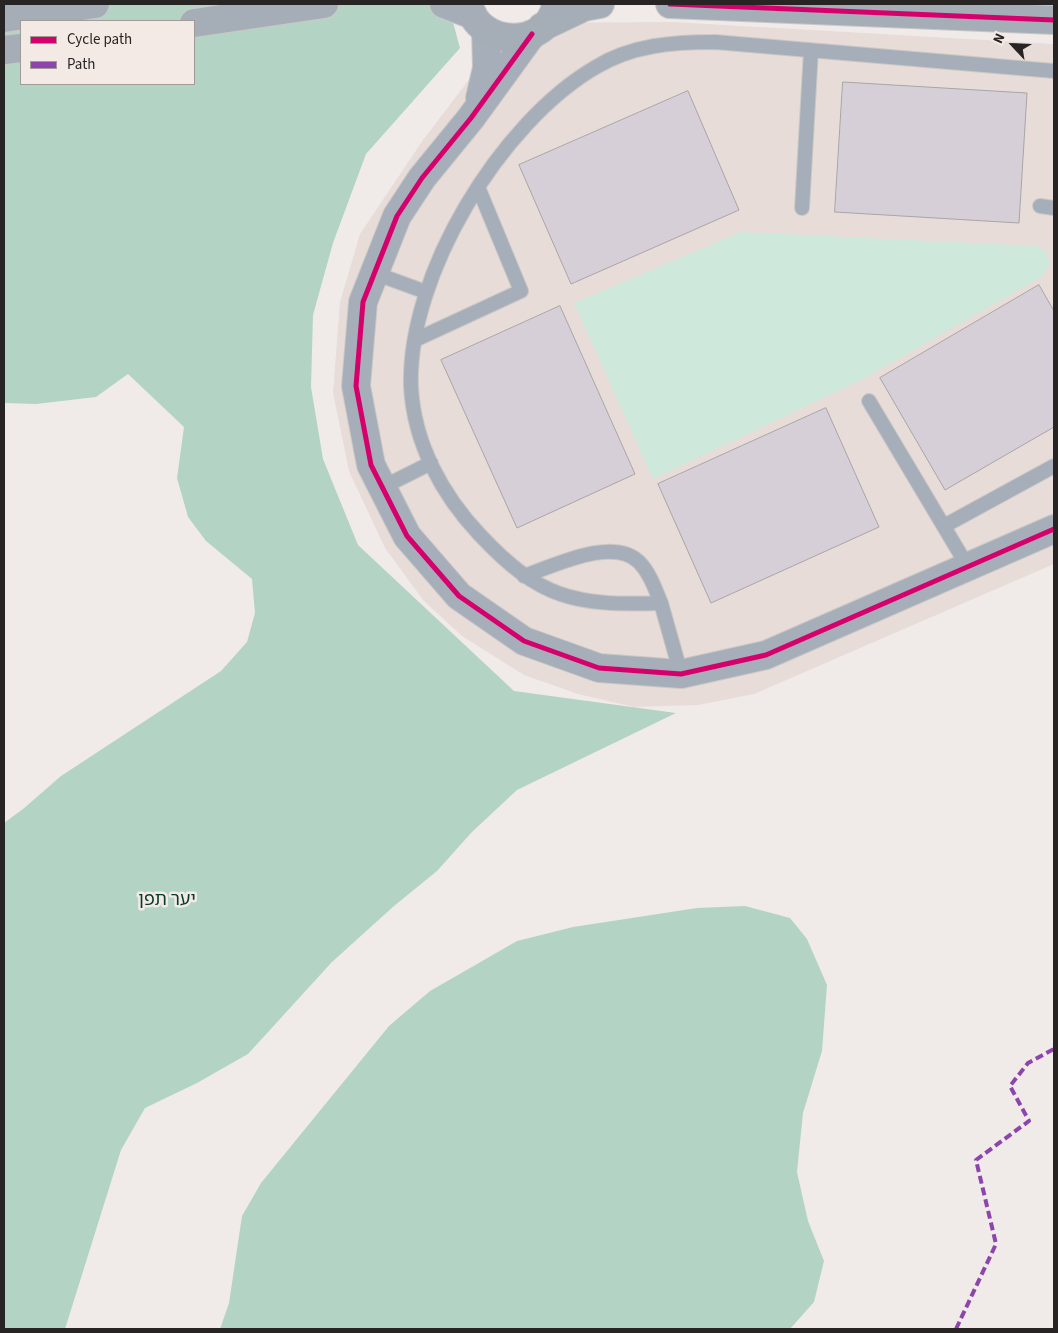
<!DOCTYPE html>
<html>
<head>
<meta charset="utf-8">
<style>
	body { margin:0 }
	#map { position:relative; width:1058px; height:1333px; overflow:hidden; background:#f0ebe9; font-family:"Source Sans 3",sans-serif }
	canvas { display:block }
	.frame { position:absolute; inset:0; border:5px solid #272423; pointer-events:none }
	.legend { position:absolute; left:20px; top:20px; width:175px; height:65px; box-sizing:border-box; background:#f3eae6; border:1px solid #a19b98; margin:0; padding:6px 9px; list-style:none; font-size:15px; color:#272423 }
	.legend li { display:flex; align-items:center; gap:10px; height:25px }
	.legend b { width:25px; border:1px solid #a19b98 }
	.north { position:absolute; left:988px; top:20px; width:50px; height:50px; -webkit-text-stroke:4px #f3eae6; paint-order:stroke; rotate:295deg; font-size:14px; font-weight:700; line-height:20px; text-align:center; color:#272423 }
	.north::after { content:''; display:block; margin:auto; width:18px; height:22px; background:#272423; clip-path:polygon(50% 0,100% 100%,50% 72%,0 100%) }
</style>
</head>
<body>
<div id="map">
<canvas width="1058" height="1333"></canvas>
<div class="frame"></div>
<ul class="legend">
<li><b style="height:6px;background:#d6006c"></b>Cycle path</li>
<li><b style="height:6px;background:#8e44ad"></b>Path</li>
</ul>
<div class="north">N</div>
</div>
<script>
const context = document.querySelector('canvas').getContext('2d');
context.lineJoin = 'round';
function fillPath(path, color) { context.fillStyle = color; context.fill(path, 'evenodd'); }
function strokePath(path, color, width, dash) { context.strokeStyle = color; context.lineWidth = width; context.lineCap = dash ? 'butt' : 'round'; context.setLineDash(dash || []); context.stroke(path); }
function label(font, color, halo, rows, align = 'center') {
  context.font = font + ' "Source Sans 3","Noto Sans Hebrew",sans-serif'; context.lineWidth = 5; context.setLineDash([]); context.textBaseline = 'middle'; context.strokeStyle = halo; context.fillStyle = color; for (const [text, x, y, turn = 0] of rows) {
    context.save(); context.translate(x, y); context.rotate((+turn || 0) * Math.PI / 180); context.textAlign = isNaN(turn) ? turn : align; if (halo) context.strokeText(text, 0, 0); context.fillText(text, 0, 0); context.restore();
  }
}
const built = new Path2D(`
	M 673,22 L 1054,44 L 1054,564 L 754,694 L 698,705 L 634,707 L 578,694 L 524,675 L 462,636 L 424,601 L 385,548 L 349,471 L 333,393 L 340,302 L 360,234 L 423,140 L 487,56 L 505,23 Z`);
const green = new Path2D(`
	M 741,232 L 1037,246 L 1046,251 L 1050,264 L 1041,277 L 865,378 L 653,479 L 574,303 Z`);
const forest = new Path2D(`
	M 4,4 L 448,4 L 460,48 L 366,154 L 333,243 L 313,315 L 311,387 L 323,459 L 358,545 L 514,691 L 676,713 L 517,790 L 472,832 L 437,871 L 394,906 L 332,962 L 248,1054 L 197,1083 L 145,1108 L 121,1150 L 65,1329 L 4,1329 L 4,823 L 23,809 L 61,776 L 221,671 L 247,642 L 255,613 L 252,579 L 206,541 L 188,517 L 177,478 L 184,427 L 128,374 L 96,397 L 36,404 L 4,403 ZM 21,21 L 194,21 L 194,84 L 21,84 Z
	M 745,906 L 790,918 L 807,939 L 827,985 L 822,1051 L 803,1113 L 797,1172 L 808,1221 L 824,1261 L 814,1302 L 790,1329 L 220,1329 L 229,1303 L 242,1216 L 261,1183 L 389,1026 L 430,991 L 517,941 L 573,927 L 697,908 Z`);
const building = new Path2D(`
	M 843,82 L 1027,93 L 1019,223 L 835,212 Z
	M 688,91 L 739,210 L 571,284 L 519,165 Z
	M 1039,285 L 1054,311 L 1054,427 L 945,490 L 880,378 Z
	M 560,306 L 635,474 L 517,528 L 441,360 Z
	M 826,408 L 879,527 L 711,603 L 658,484 Z`);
const lane = new Path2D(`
	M 1040,206 L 1054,208
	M 802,208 L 811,50
	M 374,273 L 426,292
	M 415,340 L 521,291 L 478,187
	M 869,401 L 968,567
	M 383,487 L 431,463
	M 944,526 L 1054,466
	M 524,576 C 554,566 613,536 639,562 C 650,573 655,589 661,603
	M 681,674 L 661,603 C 575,606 540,599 480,535 C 442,495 414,443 411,387 C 407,275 501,122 596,67 C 632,45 673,42 715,42 L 1054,71`);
const street = new Path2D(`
	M 532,34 L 471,118 L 422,178 L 397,216 L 363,302 L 356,386 L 371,465 L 407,536 L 459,596 L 524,641 L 599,668 L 681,674 L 766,655 L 1054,529
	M 480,98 L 487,68 L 486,30`);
const secondary = new Path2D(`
	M 444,4 L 473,15
	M 469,4 C 477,48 549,50 556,4
	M 670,4 L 1054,20
	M 4,18 L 95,4
	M 194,23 L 324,4
	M 542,27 L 584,7 L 600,4
	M 4,50 L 21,48`);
const quiet = new Path2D(`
	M 956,1329 L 996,1244 L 976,1160 L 1029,1121 L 1010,1086 L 1028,1063 L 1054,1049`);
const cycleway = new Path2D(`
	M 670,4 L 1054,20
	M 532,34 L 471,118 L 422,178 L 397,216 L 363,302 L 356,386 L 371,465 L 407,536 L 459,596 L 524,641 L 599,668 L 681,674 L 766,655 L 1054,529`);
const parkNames = [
	["יער תפן",167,901]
];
fillPath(built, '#e7dcd7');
fillPath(green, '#cee9db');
fillPath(forest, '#b3d4c4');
fillPath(building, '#d7cfd8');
strokePath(building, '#a8a6a6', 1);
strokePath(lane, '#cbc8c6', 16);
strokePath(street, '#cbc8c6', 30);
strokePath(secondary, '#cbc8c6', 30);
strokePath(lane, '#a6afb9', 14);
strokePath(street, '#a6afb9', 28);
strokePath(secondary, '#a5aeb7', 28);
strokePath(quiet, '#8e44ad', 4, [8, 4]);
strokePath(cycleway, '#d6006c', 5);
label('18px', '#033c2a', '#f3eae6', parkNames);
</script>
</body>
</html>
